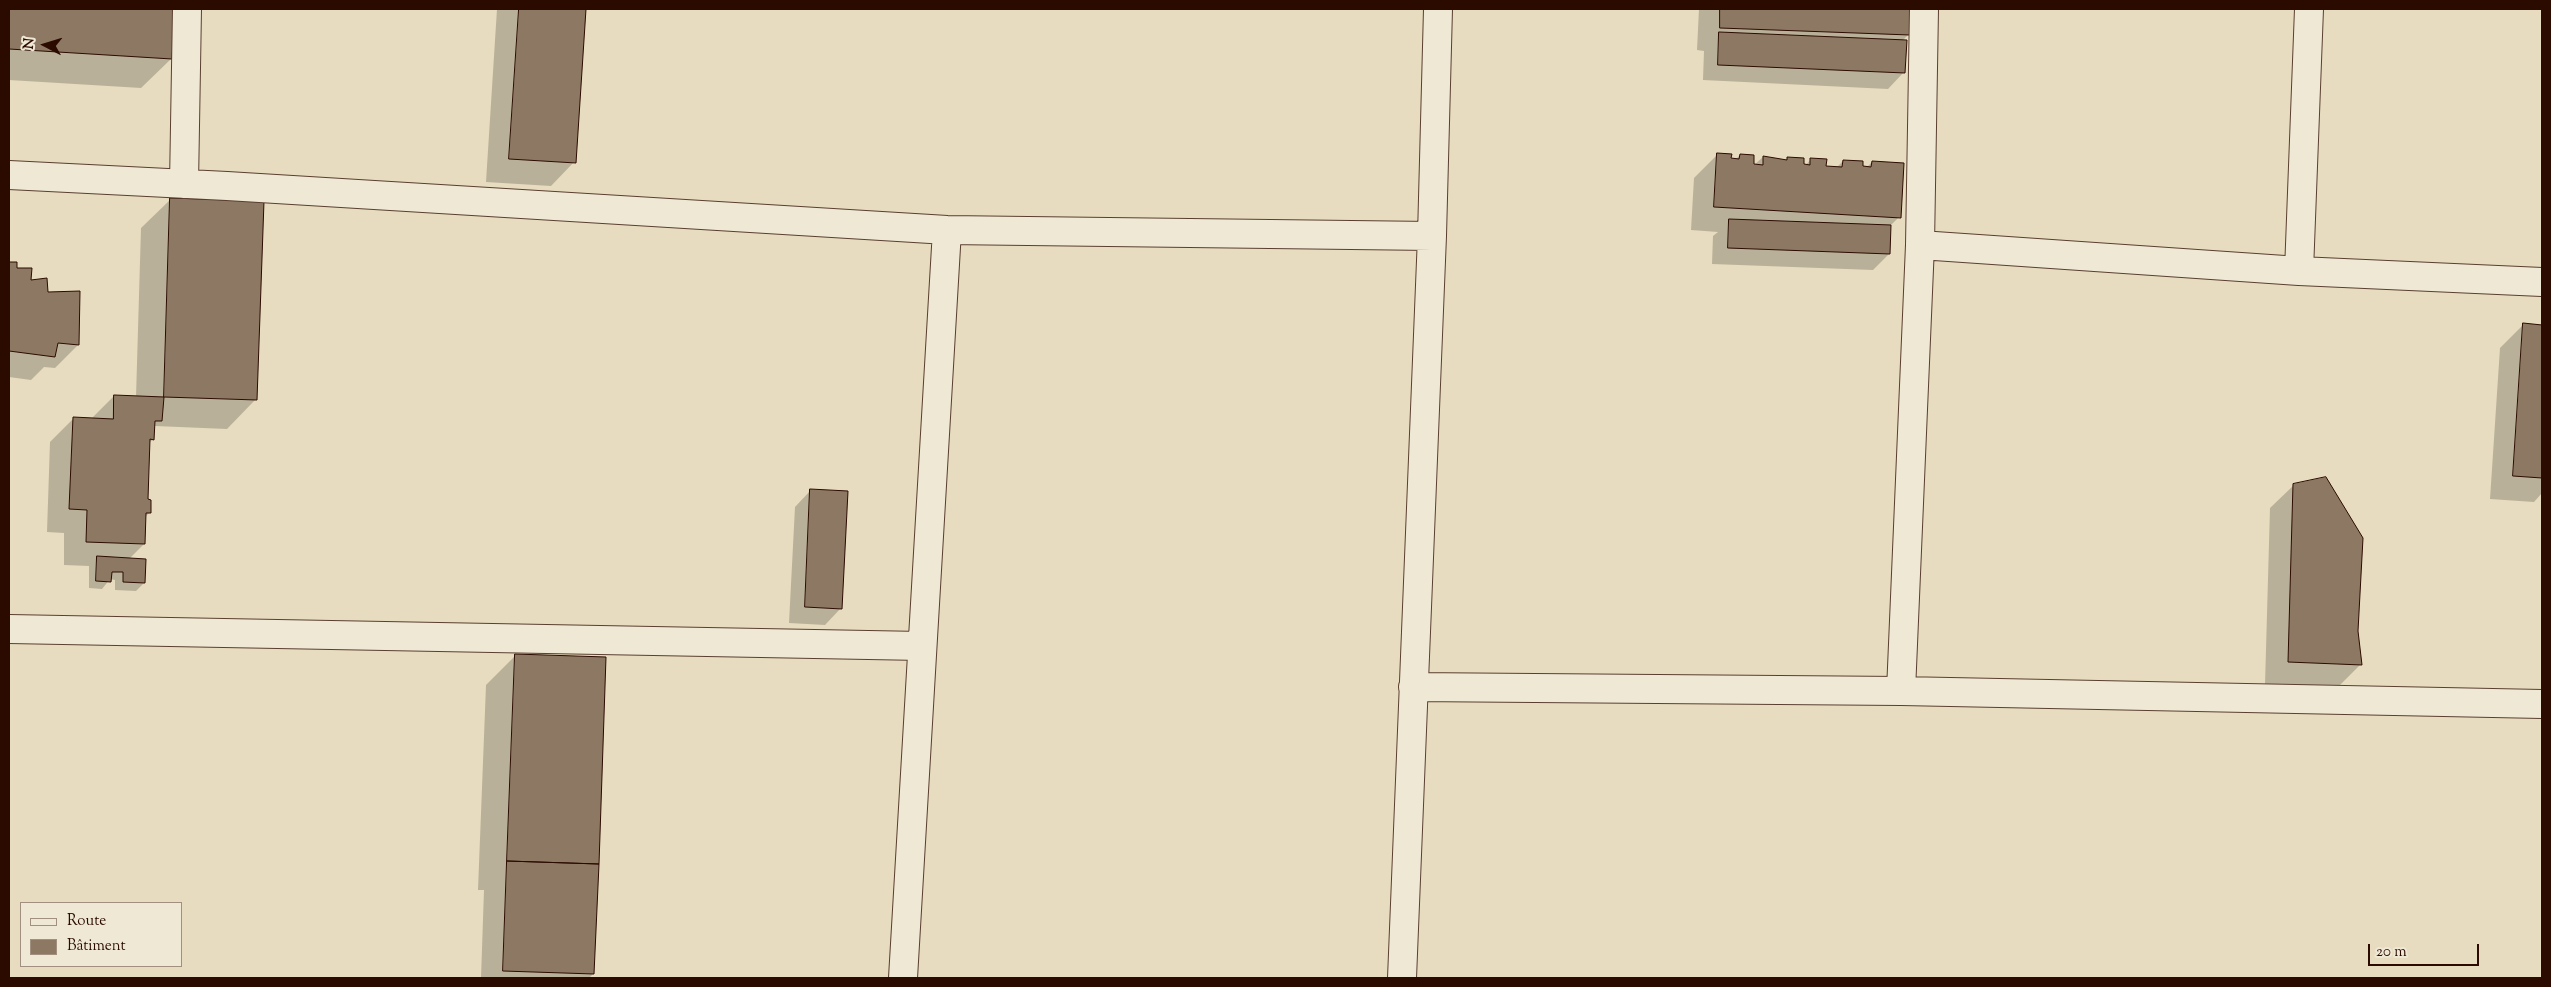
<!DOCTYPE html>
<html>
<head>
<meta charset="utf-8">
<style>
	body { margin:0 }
	#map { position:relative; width:2551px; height:987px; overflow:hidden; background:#e7dcbf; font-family:"Sorts Mill Goudy",serif }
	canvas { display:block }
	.frame { position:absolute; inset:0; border:10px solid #2b0b00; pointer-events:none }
	.legend { position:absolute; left:20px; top:902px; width:162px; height:65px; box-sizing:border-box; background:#efe8d5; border:1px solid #a19080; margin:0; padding:6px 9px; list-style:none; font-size:15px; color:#2b0b00 }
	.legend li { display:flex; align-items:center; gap:10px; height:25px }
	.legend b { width:25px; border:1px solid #a19080 }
	.north { position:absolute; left:20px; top:20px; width:50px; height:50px; -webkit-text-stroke:4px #efe8d5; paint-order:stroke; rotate:275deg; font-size:14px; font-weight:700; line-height:20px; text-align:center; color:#2b0b00 }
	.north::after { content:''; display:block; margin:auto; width:18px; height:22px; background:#2b0b00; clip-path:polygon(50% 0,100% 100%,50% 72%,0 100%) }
	.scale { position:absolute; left:2368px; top:944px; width:111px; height:22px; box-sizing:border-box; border:2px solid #2b0b00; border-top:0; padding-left:6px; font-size:15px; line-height:18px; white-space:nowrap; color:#2b0b00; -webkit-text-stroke:4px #efe8d5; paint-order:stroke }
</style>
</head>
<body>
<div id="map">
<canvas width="2551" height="987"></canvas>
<div class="frame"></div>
<ul class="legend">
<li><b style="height:6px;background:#efe8d5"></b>Route</li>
<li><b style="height:14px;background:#8d7863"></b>Bâtiment</li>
</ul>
<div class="north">N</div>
<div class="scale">20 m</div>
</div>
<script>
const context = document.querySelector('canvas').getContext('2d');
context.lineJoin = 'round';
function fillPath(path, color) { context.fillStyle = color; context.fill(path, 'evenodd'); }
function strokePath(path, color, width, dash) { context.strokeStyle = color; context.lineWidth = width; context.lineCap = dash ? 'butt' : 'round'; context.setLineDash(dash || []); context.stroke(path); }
const shadow = new Path2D(`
	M 9,9 L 174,9 L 171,59 L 141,88 L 9,80 Z
	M 497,9 L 584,9 L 574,162 L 551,186 L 486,182 Z
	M 1699,9 L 1910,9 L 1909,34 L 1902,41 L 1904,72 L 1888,89 L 1703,80 L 1704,51 L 1697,50 Z
	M 1718,154 L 1735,160 L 1740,155 L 1753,166 L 1763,157 L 1785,161 L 1787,159 L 1805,166 L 1811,159 L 1825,168 L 1836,168 L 1843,161 L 1867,167 L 1872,162 L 1899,217 L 1890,226 L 1889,254 L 1873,270 L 1712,264 L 1713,236 L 1718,232 L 1691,230 L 1694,178 Z
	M 171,199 L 256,399 L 227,429 L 155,426 L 153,439 L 148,444 L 146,500 L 150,512 L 145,517 L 144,544 L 129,559 L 144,583 L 136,591 L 115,590 L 115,580 L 110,579 L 102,589 L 89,588 L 89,566 L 64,565 L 64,533 L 47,532 L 50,442 L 74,418 L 91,419 L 114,396 L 136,397 L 141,228 Z
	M 9,263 L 16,263 L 15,270 L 47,294 L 78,345 L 55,368 L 44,367 L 31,380 L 9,377 Z
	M 2523,325 L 2542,326 L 2542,493 L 2534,502 L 2490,499 L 2500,348 Z
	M 2294,485 L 2357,631 L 2360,665 L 2337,688 L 2265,685 L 2270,508 Z
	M 811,490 L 841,608 L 825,625 L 789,623 L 795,507 Z
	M 516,655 L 593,974 L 589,978 L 481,978 L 484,890 L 478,890 L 486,685 Z`);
const building = new Path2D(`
	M 9,9 L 175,9 L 172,59 L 9,49 Z
	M 519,9 L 586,9 L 576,163 L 509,159 Z
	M 1720,9 L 1911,9 L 1910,35 L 1720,28 Z
	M 1719,32 L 1907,40 L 1905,73 L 1718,65 Z
	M 1717,153 L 1732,154 L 1731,158 L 1739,159 L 1740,154 L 1754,155 L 1754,164 L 1763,165 L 1763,156 L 1787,160 L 1787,157 L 1804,158 L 1804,164 L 1810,165 L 1810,158 L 1827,159 L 1826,166 L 1842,167 L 1843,160 L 1863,161 L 1863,166 L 1871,167 L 1872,161 L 1904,163 L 1901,218 L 1714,207 Z
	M 170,198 L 264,201 L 257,400 L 164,397 Z
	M 1729,219 L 1891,225 L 1890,254 L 1728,248 Z
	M 9,262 L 17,262 L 17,268 L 32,268 L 31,280 L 47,278 L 48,292 L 80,291 L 79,345 L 58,343 L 55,357 L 9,351 Z
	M 2523,323 L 2542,325 L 2542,478 L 2513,476 Z
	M 114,395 L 164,397 L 162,421 L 155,421 L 154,440 L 150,439 L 148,499 L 151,500 L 151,513 L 146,513 L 145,544 L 86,542 L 87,510 L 69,509 L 73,417 L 113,419 Z
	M 2326,477 L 2363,538 L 2358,631 L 2362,665 L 2288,662 L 2293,484 Z
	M 810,489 L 848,491 L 842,609 L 805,607 Z
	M 97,556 L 146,559 L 145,583 L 123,582 L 123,572 L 112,572 L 111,582 L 96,581 Z
	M 515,654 L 606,657 L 599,864 L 507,861 Z
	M 507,861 L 599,864 L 594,974 L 503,971 Z`);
const minor = new Path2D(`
	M 9,175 L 227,186 L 947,230 L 1432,236
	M 184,184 L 187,9
	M 1920,245 L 2299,271 L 2542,282
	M 2299,271 L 2309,9
	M 9,629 L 922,646
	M 1413,687 L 1901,691 L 2542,704
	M 1901,691 L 1920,245 L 1924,9
	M 903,978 L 947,230
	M 1402,978 L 1432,236 L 1438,9`);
fillPath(shadow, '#0003');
fillPath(building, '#8d7863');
strokePath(building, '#2b0b00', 1);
strokePath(minor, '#5a3f30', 30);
strokePath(minor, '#efe8d5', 28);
</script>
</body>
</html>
